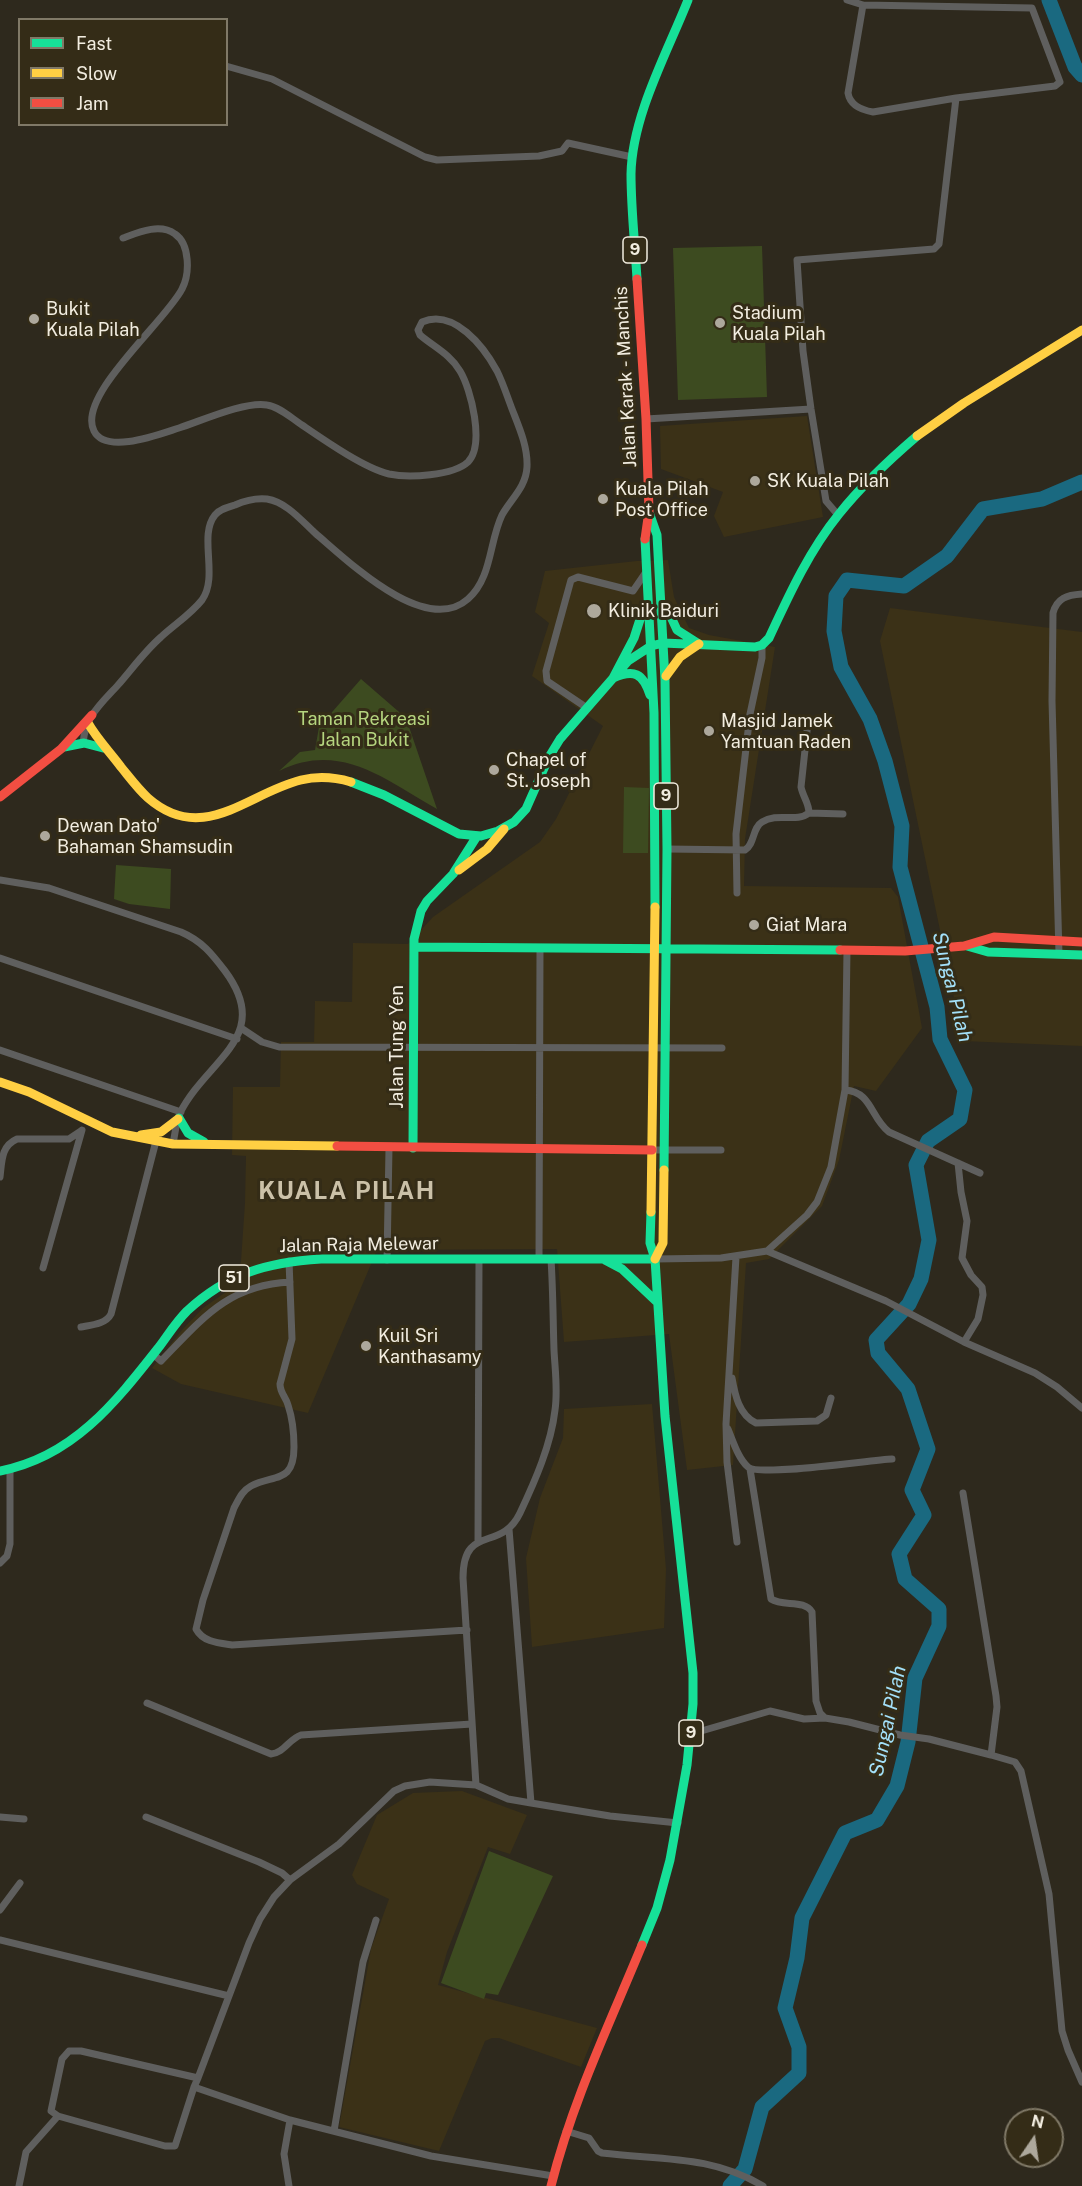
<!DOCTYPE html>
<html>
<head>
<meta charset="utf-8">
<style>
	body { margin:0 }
	#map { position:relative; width:1082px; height:2186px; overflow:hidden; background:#2e291d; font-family:"Public Sans",sans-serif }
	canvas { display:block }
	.legend { position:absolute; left:18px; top:18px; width:210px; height:108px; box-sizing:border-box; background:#342c17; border:2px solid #807967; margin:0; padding:8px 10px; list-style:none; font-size:18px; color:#f2ede0 }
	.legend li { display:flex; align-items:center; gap:12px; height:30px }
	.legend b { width:30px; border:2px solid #807967 }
	.north { position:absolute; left:1004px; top:2108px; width:60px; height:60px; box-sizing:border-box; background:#342c17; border:2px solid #807967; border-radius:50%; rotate:13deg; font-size:16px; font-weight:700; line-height:24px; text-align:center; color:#f2ede0 }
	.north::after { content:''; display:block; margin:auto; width:21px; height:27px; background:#ada89c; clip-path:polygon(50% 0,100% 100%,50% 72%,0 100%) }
</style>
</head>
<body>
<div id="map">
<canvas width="1082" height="2186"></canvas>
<ul class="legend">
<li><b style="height:8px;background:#16e098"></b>Fast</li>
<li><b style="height:8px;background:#ffcf43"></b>Slow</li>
<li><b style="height:8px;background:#f24e42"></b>Jam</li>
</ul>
<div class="north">N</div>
</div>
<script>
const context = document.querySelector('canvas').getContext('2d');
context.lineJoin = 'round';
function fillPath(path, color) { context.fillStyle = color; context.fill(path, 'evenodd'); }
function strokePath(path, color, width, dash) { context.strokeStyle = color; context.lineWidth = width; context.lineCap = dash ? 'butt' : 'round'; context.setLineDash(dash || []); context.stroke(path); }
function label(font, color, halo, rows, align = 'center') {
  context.font = font + ' "Public Sans",sans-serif'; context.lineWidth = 6; context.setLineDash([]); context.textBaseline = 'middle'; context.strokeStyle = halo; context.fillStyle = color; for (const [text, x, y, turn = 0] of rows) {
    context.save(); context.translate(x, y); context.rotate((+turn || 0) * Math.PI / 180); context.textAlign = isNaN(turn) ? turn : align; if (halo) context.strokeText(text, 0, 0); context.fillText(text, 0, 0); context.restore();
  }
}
const built = new Path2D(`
	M 807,416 L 823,517 L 724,537 L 714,516 L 723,492 L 661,469 L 660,426 Z
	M 668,560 L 674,597 L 689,628 L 709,635 L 775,647 L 745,839 L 744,886 L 891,888 L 898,897 L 922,1028 L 876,1091 L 854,1086 L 839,1160 L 822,1206 L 769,1259 L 746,1263 L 733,1465 L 687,1470 L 669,1334 L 564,1342 L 557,1249 L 377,1250 L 308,1413 L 181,1384 L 152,1368 L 182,1330 L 203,1308 L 236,1285 L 241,1261 L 245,1203 L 246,1156 L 232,1155 L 233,1087 L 280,1087 L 281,1042 L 314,1042 L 315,1001 L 352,1002 L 353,943 L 408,944 L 433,917 L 540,842 L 556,819 L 603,726 L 532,676 L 549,623 L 535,612 L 545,571 L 637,561 Z
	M 890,608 L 1082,632 L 1082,1046 L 963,1041 L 880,641 Z
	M 652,1404 L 666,1569 L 664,1628 L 532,1647 L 526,1558 L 540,1498 L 563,1438 L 564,1409 Z
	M 462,1791 L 527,1815 L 510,1854 L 488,1847 L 447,1952 L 438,1985 L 597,2028 L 581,2067 L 499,2038 L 492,2038 L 485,2041 L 439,2151 L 339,2127 L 371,1949 L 389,1899 L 357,1884 L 352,1875 L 377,1815 L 413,1793 Z`);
const green = new Path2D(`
	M 762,246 L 767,397 L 678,400 L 673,248 Z
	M 361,679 L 406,718 L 437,809 C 384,779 340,741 279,771 L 300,752 L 315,750 L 319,727 Z
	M 624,787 L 649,788 L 648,853 L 623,853 Z
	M 116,865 L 171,869 L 170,909 L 129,904 L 114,899 Z
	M 489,1851 L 553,1876 L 498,1995 L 486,1993 L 484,1999 L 441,1983 Z`);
const river = new Path2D(`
	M 1049,0 L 1075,67 L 1082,75
	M 730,2186 L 745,2169 L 762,2107 L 799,2073 L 799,2047 L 785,2008 L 797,1958 L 802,1918 L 845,1833 L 877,1820 L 897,1786 L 908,1742 L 915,1678 L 939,1626 L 939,1609 L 905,1579 L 899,1554 L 924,1515 L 912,1490 L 928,1449 L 908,1389 L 878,1353 L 876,1340 L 909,1304 L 921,1279 L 929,1240 L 916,1165 L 928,1141 L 960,1119 L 965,1090 L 940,1039 L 937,1007 L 900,867 L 902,826 L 885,761 L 870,719 L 841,667 L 834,631 L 836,596 L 847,580 L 904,586 L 947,556 L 983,509 L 1042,499 L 1082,482`);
const street = new Path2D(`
	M 847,0 L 863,5 L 1032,8 L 1060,82 L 1055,86 L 956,98 L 873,112 C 861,110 850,105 848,93 L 863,5
	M 226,66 L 272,79 L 425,157 L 437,160 L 539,156 L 562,151 L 568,143 L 632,157
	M 646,419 L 811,409
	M 838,515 L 826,501 L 811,409 L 803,351 L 797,260 L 934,249 L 939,244 L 956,98
	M 587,708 L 547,681 L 546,671 L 571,580 L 578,577 L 633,591 L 646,572
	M 83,743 C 84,734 86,725 91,717 C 98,705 109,695 118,685 C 132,669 145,651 161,637 C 174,625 191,614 202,600 C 219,576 198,536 215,515 C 220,509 228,507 235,505 C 244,501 257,498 267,499 C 286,502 301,520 315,533 C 347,560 425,637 468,599 C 492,578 489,542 502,515 C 511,499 526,487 527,467 C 528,447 519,427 512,409 C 507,396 503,383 497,371 C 484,347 454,308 422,322 L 418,330 L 420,335 C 434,347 450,354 460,371 C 471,389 485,445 468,462 C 453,476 408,478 389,474 C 364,468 324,440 302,425 C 291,418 280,407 267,405 C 245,401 201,421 179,428 C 160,434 106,455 94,431 C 76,396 166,321 182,289 C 190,274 190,244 175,234 C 160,223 139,232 123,238
	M 809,813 L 843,814
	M 667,849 L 745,850 C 755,844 752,828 762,822 C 778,812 796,823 809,813 C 809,803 803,797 801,787 L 808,722
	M 0,880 L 49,888 L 181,932 C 202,941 212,954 225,971 C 274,1037 207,1059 180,1113 C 176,1122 175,1134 173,1144
	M 737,893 L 736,834 L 750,714 L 762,658 L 762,645
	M 1059,954 L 1052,701 L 1053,613 C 1057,598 1067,595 1082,594
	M 0,958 L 237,1039
	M 241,1028 L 262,1042 L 279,1047 L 722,1048
	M 0,1050 L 181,1112
	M 845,1090 C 872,1092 870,1117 889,1132 L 980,1173
	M 652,1150 L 721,1150
	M 958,1163 L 961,1192 L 967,1221 L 962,1258 L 971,1275 L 982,1287 L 983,1295 L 978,1319 L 964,1342
	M 0,1177 C 2,1161 1,1146 17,1139 L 69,1139 L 81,1131
	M 767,1251 L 886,1301 L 964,1342 L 1035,1373 L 1057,1387 L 1082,1408
	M 736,1257 L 726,1424 L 727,1462 L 737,1542
	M 539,1259 L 540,948
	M 655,1259 L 721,1258 L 767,1251 L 807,1215 L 817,1202 L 831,1167 L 845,1090 L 847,950
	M 387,1260 L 389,1148
	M 289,1261 L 292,1339 L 280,1384 C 280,1393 286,1397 288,1405 C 292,1417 294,1434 294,1447 C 294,1484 274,1474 251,1486 C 242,1491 239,1499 234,1508 L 203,1600 L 196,1629 C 203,1642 218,1643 232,1645 L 467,1630
	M 43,1268 L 82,1130
	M 81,1327 C 92,1325 106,1324 111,1314 L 156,1141
	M 154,1355 L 161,1361 C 202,1319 228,1285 290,1282
	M 732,1378 C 735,1395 739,1415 756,1423 L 817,1421 L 826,1415 L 831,1398
	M 728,1429 C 733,1441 738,1458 748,1467 C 759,1477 870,1460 892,1459
	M 750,1469 L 771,1599 C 783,1607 804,1599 812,1612 L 816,1701 L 820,1713 L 825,1718 L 849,1722 L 900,1735 L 929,1739 L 991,1755 L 1015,1762 L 1021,1771 L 1049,1894 L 1062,2031 L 1068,2050 L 1082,2082
	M 963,1493 L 996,1696 L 997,1707 L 991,1755
	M 509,1529 L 531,1803
	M 478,1542 L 479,1260
	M 0,1563 L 7,1556 L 10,1544 L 10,1470
	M 147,1703 L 271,1754 C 284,1753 289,1739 301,1735 L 472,1724
	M 691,1734 L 770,1711 L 804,1719 L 825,1718
	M 476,1785 L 463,1578 C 463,1523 501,1553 520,1513 C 535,1481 551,1445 555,1410 C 558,1390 555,1370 554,1350 C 553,1320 553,1290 551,1259
	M 0,1817 L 24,1819
	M 146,1817 L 259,1862 L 282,1873 L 290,1880
	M 0,1910 L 20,1883
	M 0,1940 L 229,1996
	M 198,2078 L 81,2051 L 69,2051 L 62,2059 L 51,2111 L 58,2116 L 165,2146 L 175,2146 L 194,2087 L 198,2078 L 249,1943 L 260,1919 L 274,1897 L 290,1880 L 339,1844 L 394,1791 L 405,1786 L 430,1782 L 476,1785 L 508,1799 L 531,1803 L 610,1816 L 678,1823
	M 194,2087 L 290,2120 L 431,2156 L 553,2176
	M 334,2131 L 363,1962 L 376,1920
	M 566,2131 L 589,2138 L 598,2151 L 602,2153 C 660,2160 711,2155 763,2186
	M 19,2186 L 26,2152 L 58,2116
	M 289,2186 L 284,2154 L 290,2120`);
const fast = new Path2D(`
	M 637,279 C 635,244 631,209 631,174 C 632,116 667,53 688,0
	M 650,515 L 657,535 L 665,680 L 667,849 L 664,1170
	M 645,539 L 654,713 L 655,907
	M 666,606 L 677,630 L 699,644
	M 613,678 L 634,638 L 645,604
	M 613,678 C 634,669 643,673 650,695
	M 64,747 L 84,743 L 103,748
	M 351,782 L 384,795 L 459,834 L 481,836 L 498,831 L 514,822 L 526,809 L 549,757 L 560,739 L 628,661 L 651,646 L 663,643 L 755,647 L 762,645 L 769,638 C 789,595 809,551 839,514 C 862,485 889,460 917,436
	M 967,946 L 988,952 L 1082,955
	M 414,947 L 840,950
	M 179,1118 L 188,1133 L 204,1142
	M 413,1148 L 414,939 L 421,911 L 427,901 L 453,874 L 477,836
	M 605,1260 L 622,1269 L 657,1302
	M 0,1471 C 73,1457 115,1403 159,1347 C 168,1335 176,1322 187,1311 C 227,1274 267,1262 321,1259 L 655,1259
	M 642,1945 L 657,1908 L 670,1860 L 687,1765 L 693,1704 L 693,1673 L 665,1416 L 655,1259 L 650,1243 L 651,1212`);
const slow = new Path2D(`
	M 917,436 L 964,403 L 1082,330
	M 666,676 L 680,657 L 699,644
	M 88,723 C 97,739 110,752 121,767 C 130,778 138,789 148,798 C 203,846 248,793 301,780 C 318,776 334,777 351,782
	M 459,870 L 487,849 L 504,829
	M 0,1082 L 29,1092 L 112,1132 L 173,1144 L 337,1146
	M 141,1135 L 161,1132 L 178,1119
	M 651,1212 L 655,907
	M 655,1259 L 663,1243 L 664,1170`);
const jam = new Path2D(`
	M 637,279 L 646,419 L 649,511 L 645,539
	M 0,797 L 61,749 L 92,715
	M 840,950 L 905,951 L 964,946 L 994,937 L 1082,942
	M 337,1146 L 652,1150
	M 551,2186 C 572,2102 609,2025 642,1945`);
const markers = [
	[34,319,6,"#ada89c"],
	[720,323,6,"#ada89c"],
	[755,481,6,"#ada89c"],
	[603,499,6,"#ada89c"],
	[594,611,8,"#ada89c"],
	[709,731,6,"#ada89c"],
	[494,770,6,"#ada89c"],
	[45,836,6,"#ada89c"],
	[754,925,6,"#ada89c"],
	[366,1346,6,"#ada89c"]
];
const shields = [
	[635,250,24],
	[666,796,24],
	[234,1278,30],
	[691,1733,24]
];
const shieldNames = [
	["9",635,250],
	["9",666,796],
	["51",234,1278],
	["9",691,1733]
];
const poiNames = [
	["Bukit",46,309],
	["Kuala Pilah",46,330],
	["Stadium",732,313],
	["Kuala Pilah",732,334],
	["SK Kuala Pilah",767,481],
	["Kuala Pilah",615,489],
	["Post Office",615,510],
	["Klinik Baiduri",608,611],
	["Masjid Jamek",721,721],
	["Yamtuan Raden",721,742],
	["Chapel of",506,760],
	["St. Joseph",506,781],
	["Dewan Dato'",57,826],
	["Bahaman Shamsudin",57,847],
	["Giat Mara",766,925],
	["Kuil Sri",378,1336],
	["Kanthasamy",378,1357]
];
const streetNames = [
	["Jalan Karak - Manchis",626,377,-93],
	["Jalan Tung Yen",397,1047,-90],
	["Jalan Raja Melewar",359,1245,-1]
];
const parkNames = [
	["Taman Rekreasi",364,719],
	["Jalan Bukit",364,740]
];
const waterNames = [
	["Sungai Pilah",952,987,76],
	["Sungai Pilah",888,1721,-78]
];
const districtNames = [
	["KUALA PILAH",347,1192]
];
fillPath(built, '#3b3117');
fillPath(green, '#3d4b20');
strokePath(river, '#1a6980', 15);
strokePath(street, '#5f5f5e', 7);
strokePath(fast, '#16e098', 9);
strokePath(slow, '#ffcf43', 9);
strokePath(jam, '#f24e42', 9);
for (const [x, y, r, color] of markers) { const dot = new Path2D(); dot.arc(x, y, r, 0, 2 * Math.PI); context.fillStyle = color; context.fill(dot); strokePath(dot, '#342c17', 2); }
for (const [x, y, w] of shields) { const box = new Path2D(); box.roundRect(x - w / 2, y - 13, w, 26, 4.5); context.fillStyle = '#342c17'; context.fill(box); strokePath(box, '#f2ede0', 1.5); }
label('bold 16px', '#f2ede0', null, shieldNames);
label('18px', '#f2ede0', '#342c17', poiNames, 'left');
label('18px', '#f2ede0', '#342c17', streetNames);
label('18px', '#b5d57f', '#342c17', parkNames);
label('italic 20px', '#a3e0f9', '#342c17', waterNames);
context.letterSpacing = '1.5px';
label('bold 24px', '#cbc1a8', '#342c17', districtNames);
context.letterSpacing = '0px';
</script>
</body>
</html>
